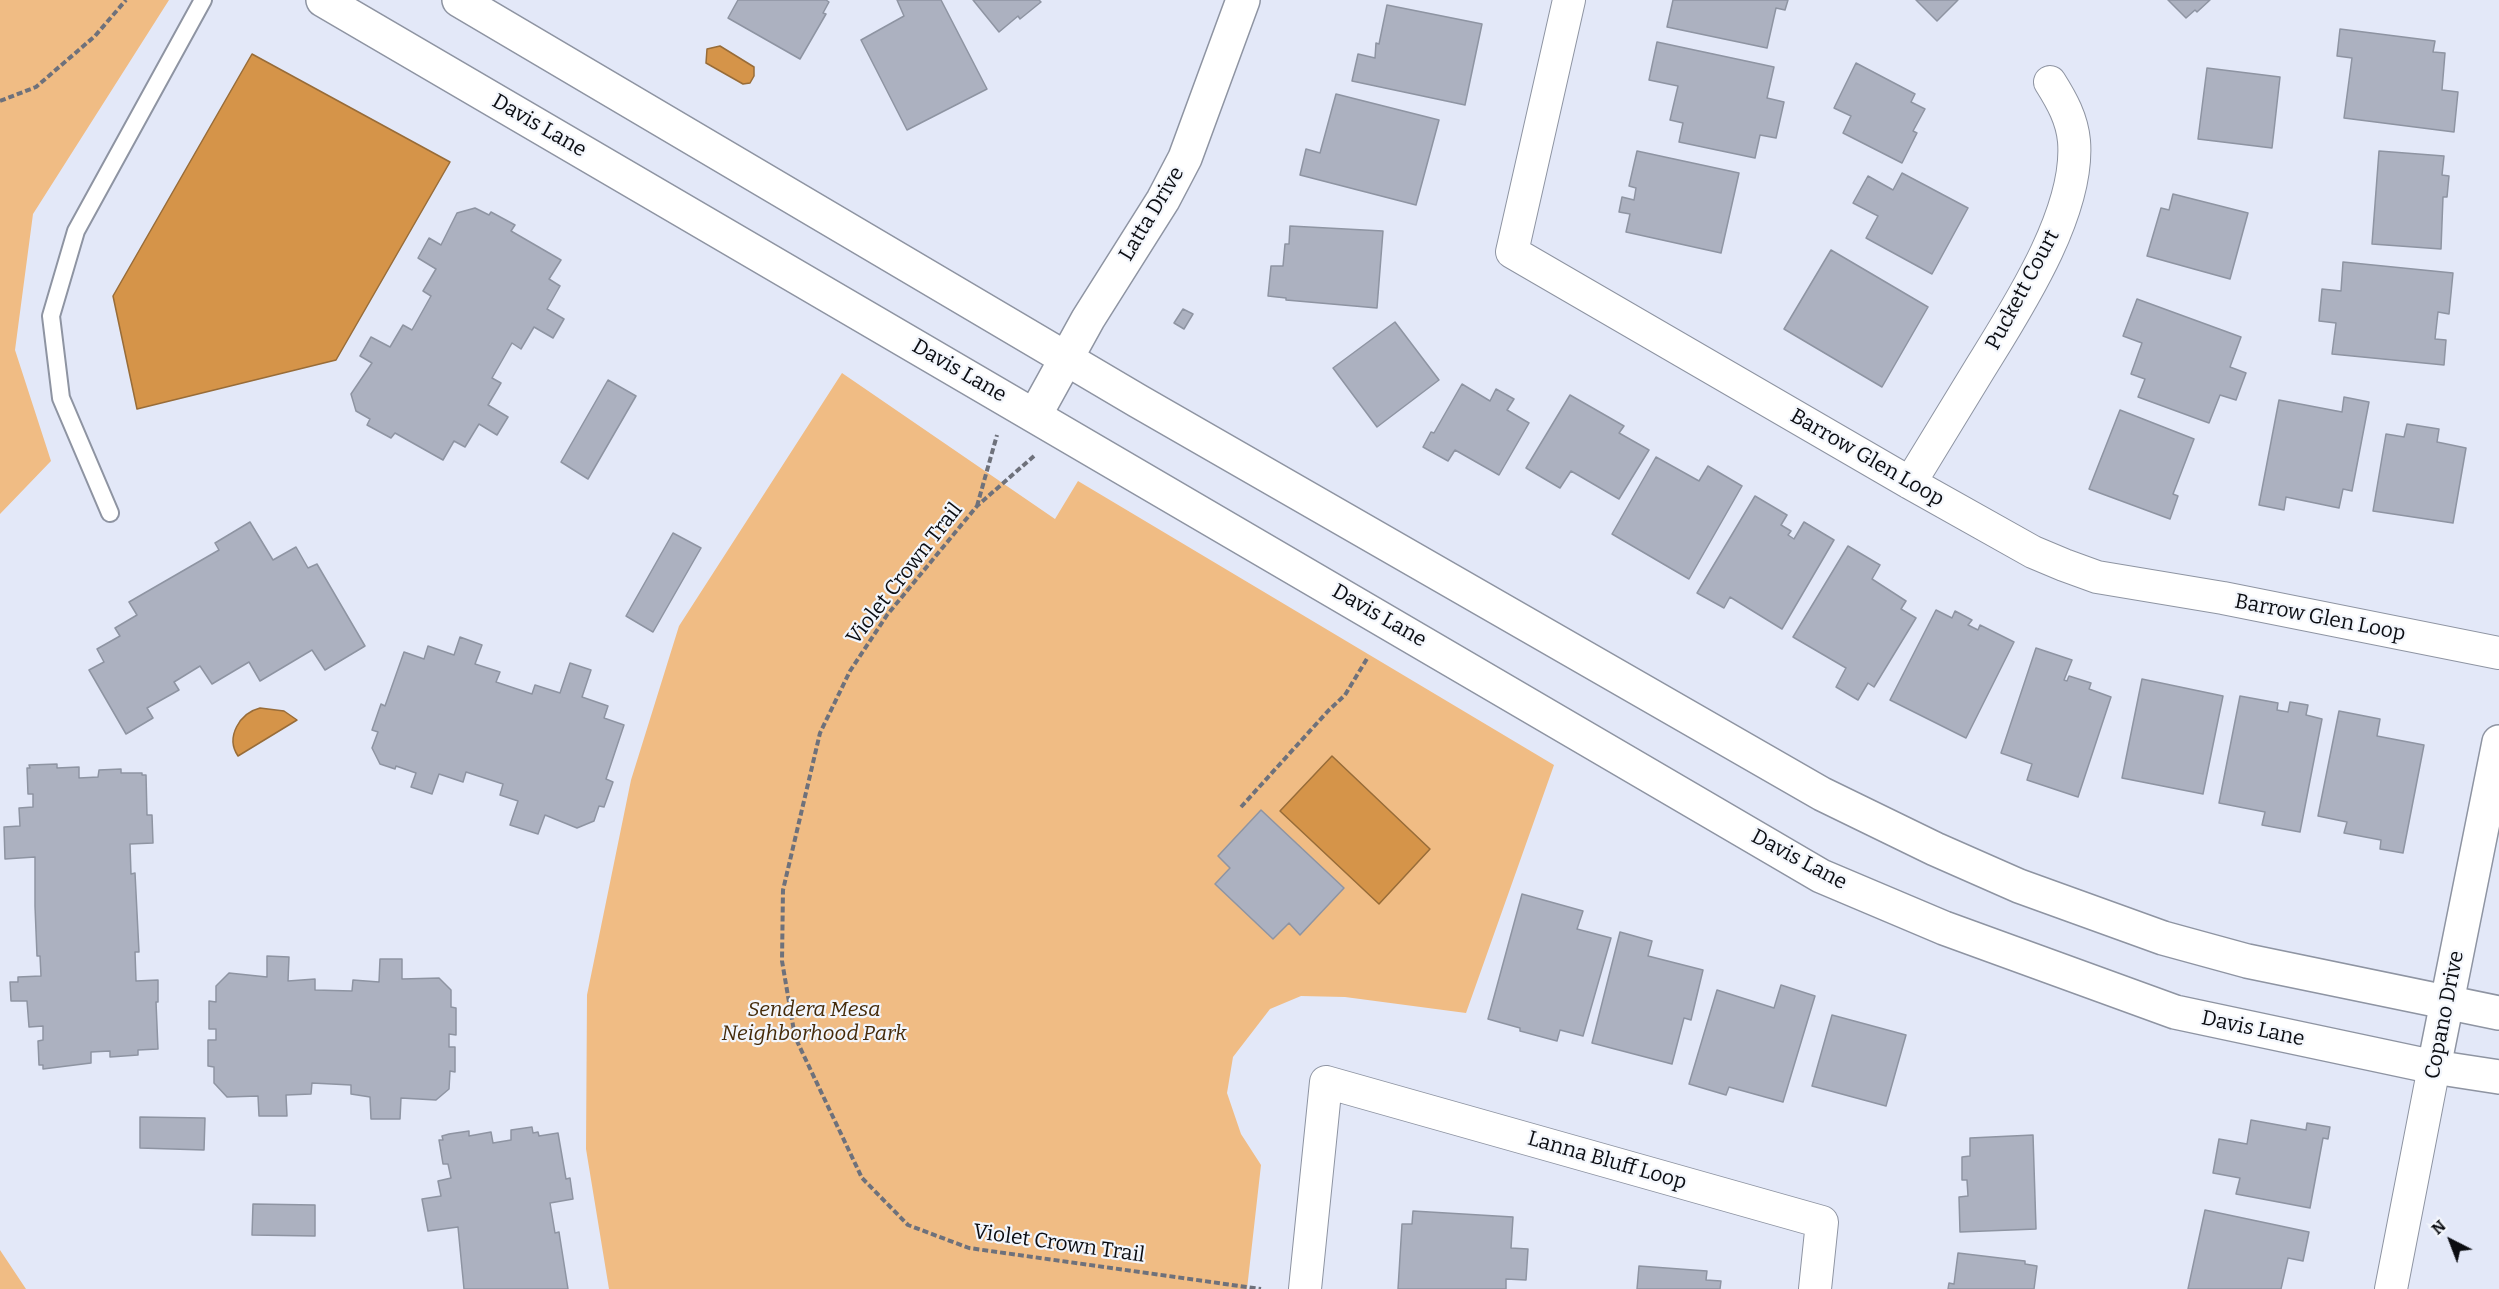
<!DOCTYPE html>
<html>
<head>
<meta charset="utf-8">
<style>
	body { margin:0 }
	#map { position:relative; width:2499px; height:1289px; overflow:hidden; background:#e3e8f8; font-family:Bitter,serif }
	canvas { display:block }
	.north { position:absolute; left:2421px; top:1211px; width:60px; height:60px; -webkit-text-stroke:4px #f3f6fc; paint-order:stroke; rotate:318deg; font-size:16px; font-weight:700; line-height:24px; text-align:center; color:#0b0d12 }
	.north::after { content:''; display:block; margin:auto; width:21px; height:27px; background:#0b0d12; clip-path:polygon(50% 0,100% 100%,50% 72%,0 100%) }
</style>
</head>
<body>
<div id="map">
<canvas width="2499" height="1289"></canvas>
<div class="north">N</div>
</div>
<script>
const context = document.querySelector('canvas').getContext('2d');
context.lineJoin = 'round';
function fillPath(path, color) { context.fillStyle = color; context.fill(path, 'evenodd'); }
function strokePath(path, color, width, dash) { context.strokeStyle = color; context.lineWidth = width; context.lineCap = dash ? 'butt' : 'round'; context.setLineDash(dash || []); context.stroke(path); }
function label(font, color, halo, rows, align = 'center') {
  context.font = font + ' Bitter,serif'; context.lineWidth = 4.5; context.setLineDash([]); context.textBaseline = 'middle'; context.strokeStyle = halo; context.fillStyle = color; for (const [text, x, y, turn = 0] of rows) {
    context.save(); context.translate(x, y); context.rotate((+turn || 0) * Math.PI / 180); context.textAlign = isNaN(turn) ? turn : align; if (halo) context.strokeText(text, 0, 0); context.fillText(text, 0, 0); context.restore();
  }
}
const green = new Path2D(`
	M 0,0 L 169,0 L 33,214 L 15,350 L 51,461 L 0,514 Z
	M 842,373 L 1055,519 L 1078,481 L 1554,765 L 1466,1013 L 1345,997 L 1301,996 L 1270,1009 L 1233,1057 L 1227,1093 L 1241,1134 L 1261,1165 L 1247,1289 L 609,1289 L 586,1149 L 587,995 L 631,780 L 679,626 Z
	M 0,1250 L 26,1289 L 0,1289 Z`);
const water = new Path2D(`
	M 720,46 L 754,67 L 754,76 L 750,83 L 743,84 L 706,63 L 707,49 Z
	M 252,54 L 450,162 L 336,360 L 137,409 L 113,296 Z
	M 260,708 L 284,711 L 297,720 L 238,756 C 225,737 240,713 260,708 Z
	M 1332,756 L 1430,849 L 1379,904 L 1280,811 Z`);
const building = new Path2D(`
	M 738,0 L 826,0 L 829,2 L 823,13 L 826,14 L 800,59 L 728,18 Z
	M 897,0 L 941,0 L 987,89 L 907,130 L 861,40 L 904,16 Z
	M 973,0 L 1039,0 L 1041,2 L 1020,19 L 1018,16 L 999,32 Z
	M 1673,0 L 1788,0 L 1785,10 L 1776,8 L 1767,48 L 1667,27 Z
	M 1916,0 L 1958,0 L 1937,21 Z
	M 2168,0 L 2210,0 L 2197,12 L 2195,10 L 2186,18 Z
	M 1387,5 L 1482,24 L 1465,105 L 1352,81 L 1358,54 L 1375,58 L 1376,43 L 1379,44 Z
	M 2340,29 L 2435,41 L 2433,52 L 2445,53 L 2442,90 L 2458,92 L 2454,132 L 2344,118 L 2352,58 L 2337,56 Z
	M 1657,42 L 1774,67 L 1767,98 L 1784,102 L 1776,138 L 1760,135 L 1755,158 L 1679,142 L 1683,123 L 1670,120 L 1678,86 L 1649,80 Z
	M 1856,63 L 1915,94 L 1911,102 L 1925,109 L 1913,131 L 1917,133 L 1902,163 L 1843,133 L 1851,116 L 1834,108 Z
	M 2207,68 L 2280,77 L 2272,148 L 2198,139 Z
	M 1336,94 L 1439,120 L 1416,205 L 1300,175 L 1306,149 L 1320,153 Z
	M 1637,151 L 1739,173 L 1721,253 L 1626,232 L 1630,214 L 1619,212 L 1622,197 L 1634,200 L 1636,188 L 1629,186 Z
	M 2379,151 L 2444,156 L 2442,175 L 2449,176 L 2447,197 L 2443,197 L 2441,249 L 2372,244 Z
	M 1902,173 L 1968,208 L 1932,274 L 1866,238 L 1878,216 L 1853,203 L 1868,176 L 1893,190 Z
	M 2173,194 L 2248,213 L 2230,279 L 2147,256 L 2161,208 L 2169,210 Z
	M 475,208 L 489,215 L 491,212 L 515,225 L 511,231 L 561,260 L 549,279 L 560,286 L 547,309 L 564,319 L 553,338 L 534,327 L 521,349 L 512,343 L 492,378 L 501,383 L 488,405 L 508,417 L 497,435 L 479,424 L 465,447 L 454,441 L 443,460 L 395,433 L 391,438 L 367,425 L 370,419 L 356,411 L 351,394 L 372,363 L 360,356 L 371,337 L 390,347 L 403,325 L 412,330 L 431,296 L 423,291 L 436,269 L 418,258 L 429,238 L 441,245 L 457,213 Z
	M 1290,226 L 1383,231 L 1377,308 L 1286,300 L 1286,298 L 1268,296 L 1271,266 L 1283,266 L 1285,244 L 1289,244 Z
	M 1831,250 L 1928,307 L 1882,387 L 1784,329 Z
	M 2343,262 L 2453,273 L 2449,314 L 2438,312 L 2435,339 L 2446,340 L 2444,365 L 2332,354 L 2336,323 L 2319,321 L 2322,289 L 2341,291 Z
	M 2137,299 L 2241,337 L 2230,367 L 2246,373 L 2236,400 L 2220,395 L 2209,423 L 2138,397 L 2145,379 L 2131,374 L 2142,343 L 2123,336 Z
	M 1183,309 L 1193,314 L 1184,329 L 1174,323 Z
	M 1395,322 L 1439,380 L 1377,427 L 1333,368 Z
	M 608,380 L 636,396 L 588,479 L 561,462 Z
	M 1462,384 L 1490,401 L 1496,389 L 1514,399 L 1507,410 L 1529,423 L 1499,475 L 1455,450 L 1448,461 L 1423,447 L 1431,432 L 1434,433 Z
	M 1570,395 L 1624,426 L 1619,433 L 1649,450 L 1619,499 L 1571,471 L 1560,488 L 1526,468 Z
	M 2344,397 L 2369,402 L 2352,491 L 2343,489 L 2339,508 L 2286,497 L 2284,510 L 2259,505 L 2279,400 L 2342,412 Z
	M 2120,410 L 2194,439 L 2173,494 L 2178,496 L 2170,519 L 2089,489 Z
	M 2407,424 L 2439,429 L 2437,442 L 2466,448 L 2453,523 L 2373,511 L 2386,434 L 2404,437 Z
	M 1656,457 L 1699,481 L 1708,466 L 1742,486 L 1689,579 L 1612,534 Z
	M 1755,496 L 1787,515 L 1781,525 L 1791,531 L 1788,535 L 1794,539 L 1804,522 L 1834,540 L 1782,629 L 1730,597 L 1724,608 L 1697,593 Z
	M 250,522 L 273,560 L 296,547 L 308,568 L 317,564 L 365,646 L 325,670 L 312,650 L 260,681 L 249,662 L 212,684 L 200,666 L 174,682 L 179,690 L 147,708 L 153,718 L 126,734 L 89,670 L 104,662 L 97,649 L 120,636 L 115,628 L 137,615 L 129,602 L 219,550 L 215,543 Z
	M 673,533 L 701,548 L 653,632 L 626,616 Z
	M 1848,546 L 1880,565 L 1872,579 L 1906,601 L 1901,609 L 1916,618 L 1874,687 L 1868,683 L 1858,700 L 1836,687 L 1846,668 L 1793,637 Z
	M 1936,610 L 1952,618 L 1955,611 L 1972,620 L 1968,625 L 1978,630 L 1980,625 L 2014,642 L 1966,738 L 1890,700 Z
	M 460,637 L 482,645 L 475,664 L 500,672 L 496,682 L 532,694 L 535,685 L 560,693 L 570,663 L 591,670 L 582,697 L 608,706 L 604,718 L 624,725 L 606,779 L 613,782 L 604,807 L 599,806 L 594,821 L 577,828 L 545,815 L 538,834 L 510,825 L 518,801 L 500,795 L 503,784 L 466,772 L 463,782 L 439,774 L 432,794 L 411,787 L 416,773 L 396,766 L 395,769 L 380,764 L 372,748 L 378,732 L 372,730 L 381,704 L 385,706 L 404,652 L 424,659 L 428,646 L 454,655 Z
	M 2036,648 L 2072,660 L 2064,680 L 2067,681 L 2069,676 L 2091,683 L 2089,689 L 2111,697 L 2078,797 L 2027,780 L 2032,764 L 2001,753 Z
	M 2142,679 L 2223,696 L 2203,794 L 2122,778 Z
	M 2240,696 L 2278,703 L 2277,710 L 2288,712 L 2290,702 L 2308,705 L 2306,715 L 2322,719 L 2300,832 L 2262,825 L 2265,812 L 2219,803 Z
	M 2339,711 L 2380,719 L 2377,736 L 2424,745 L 2403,853 L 2380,849 L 2381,840 L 2344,833 L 2347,822 L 2318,816 Z
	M 57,764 L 57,768 L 79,767 L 79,778 L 98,777 L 99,770 L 121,769 L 121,773 L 142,773 L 142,775 L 146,775 L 147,815 L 152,815 L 153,843 L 130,844 L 131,874 L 135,873 L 139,952 L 135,952 L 136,981 L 158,980 L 158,1002 L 156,1002 L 158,1049 L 138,1050 L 138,1055 L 110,1057 L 110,1051 L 91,1052 L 91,1063 L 43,1069 L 43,1065 L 39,1065 L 38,1041 L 43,1040 L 43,1026 L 29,1027 L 27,1001 L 11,1001 L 10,982 L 18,982 L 18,977 L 41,976 L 40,956 L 37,956 L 35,906 L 35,857 L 5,859 L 4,827 L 20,826 L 19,808 L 33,807 L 33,794 L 28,794 L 27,768 L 30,768 L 29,765 Z
	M 1261,810 L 1344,888 L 1300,935 L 1289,923 L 1273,939 L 1215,884 L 1230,868 L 1218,856 Z
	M 1522,894 L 1583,911 L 1577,929 L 1611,938 L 1583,1036 L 1560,1030 L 1557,1041 L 1520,1031 L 1520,1028 L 1488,1019 Z
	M 1620,932 L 1652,941 L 1648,956 L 1703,970 L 1691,1020 L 1684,1018 L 1672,1064 L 1592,1043 Z
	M 267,956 L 289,957 L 288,981 L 315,979 L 315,990 L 352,991 L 353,980 L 379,982 L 380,959 L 402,959 L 402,979 L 439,978 L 451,990 L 451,1007 L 456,1008 L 456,1035 L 449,1034 L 449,1047 L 455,1047 L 455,1072 L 450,1071 L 449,1089 L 436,1100 L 401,1098 L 400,1119 L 371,1119 L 370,1097 L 351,1094 L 351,1085 L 312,1083 L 311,1094 L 286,1095 L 287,1116 L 259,1116 L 258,1096 L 227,1097 L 214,1083 L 214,1067 L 208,1066 L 208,1040 L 216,1040 L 216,1029 L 209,1029 L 209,1001 L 216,1002 L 216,986 L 229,973 L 267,977 Z
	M 1781,985 L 1815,996 L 1783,1102 L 1729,1087 L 1726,1095 L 1689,1084 L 1717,990 L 1774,1008 Z
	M 1832,1015 L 1906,1035 L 1886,1106 L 1812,1086 Z
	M 140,1117 L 205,1118 L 204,1150 L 140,1148 Z
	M 2251,1120 L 2306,1130 L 2307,1123 L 2330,1127 L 2328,1139 L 2323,1138 L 2310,1208 L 2236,1194 L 2240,1178 L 2213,1173 L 2219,1139 L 2247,1144 Z
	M 532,1127 L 533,1133 L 538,1132 L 539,1136 L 558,1133 L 566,1179 L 570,1178 L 573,1199 L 550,1203 L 555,1233 L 559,1232 L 568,1289 L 464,1289 L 458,1227 L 428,1231 L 422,1199 L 441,1196 L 438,1181 L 451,1178 L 448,1164 L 443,1164 L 439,1140 L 443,1140 L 442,1136 L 449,1134 L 469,1131 L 469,1136 L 491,1132 L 493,1143 L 511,1140 L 511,1130 Z
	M 2033,1135 L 2036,1229 L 1960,1232 L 1959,1197 L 1968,1196 L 1967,1180 L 1962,1180 L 1962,1157 L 1970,1156 L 1970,1138 Z
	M 253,1204 L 315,1205 L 315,1236 L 252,1235 Z
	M 2205,1210 L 2309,1232 L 2303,1261 L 2288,1258 L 2281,1289 L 2188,1289 Z
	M 1413,1211 L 1513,1217 L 1511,1248 L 1528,1249 L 1526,1280 L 1506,1279 L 1506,1289 L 1398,1289 L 1402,1224 L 1412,1224 Z
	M 1958,1253 L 2025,1261 L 2025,1264 L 2037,1266 L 2034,1289 L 1948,1289 L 1949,1283 L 1954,1284 Z
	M 1639,1266 L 1707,1271 L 1706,1280 L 1721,1281 L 1720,1289 L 1637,1289 Z`);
const path = new Path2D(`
	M 0,101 L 36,87 L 95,36 L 126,0
	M 1034,456 L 977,506 L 887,615 L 850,671 L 820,733 L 783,890 L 782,961 L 795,1037 L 862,1178 L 908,1225 L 969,1248 L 1261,1289
	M 977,506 L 997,435
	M 1241,807 L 1328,711 L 1345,695 L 1368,657`);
const service = new Path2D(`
	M 110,513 L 61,398 L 51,316 L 76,231 L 203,0`);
const minor = new Path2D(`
	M 1569,0 L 1512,252 L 1910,483 L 2033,552 L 2064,565 L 2097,577 L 2223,598 L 2499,653
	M 1910,483 C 1933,446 1956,408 1979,370 C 2016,310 2080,213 2074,141 C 2072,119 2062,101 2050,82
	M 1305,1289 L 1326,1082 L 1822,1222 L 1815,1289
	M 2391,1289 L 2434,1067`);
const tertiary = new Path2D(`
	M 1035,415 L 1088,319 L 1163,200 L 1185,158 L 1243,0
	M 2434,1067 L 2499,742`);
const secondary = new Path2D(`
	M 323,0 L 1821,876 L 1944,928 L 2175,1012 L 2434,1067 L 2499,1077
	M 459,0 L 1138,401 L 1822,794 L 1935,849 L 2019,886 L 2163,938 L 2247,961 L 2499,1013`);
const streetNames = [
	["Davis Lane",539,126,30],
	["Latta Drive",1152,214,-59],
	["Puckett Court",2023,290,-62],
	["Davis Lane",959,371,30],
	["Barrow Glen Loop",1867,458,30],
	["Violet Crown Trail",905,574,-52],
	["Davis Lane",1379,616,30],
	["Barrow Glen Loop",2320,618,11],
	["Davis Lane",1799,860,28],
	["Copano Drive",2445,1015,-79],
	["Davis Lane",2253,1029,12],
	["Lanna Bluff Loop",1607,1161,16],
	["Violet Crown Trail",1059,1244,8]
];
const parkNames = [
	["Sendera Mesa",814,1010],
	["Neighborhood Park",814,1034]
];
fillPath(green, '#f0bc84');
fillPath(water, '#d59449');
strokePath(water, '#986c38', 1.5);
fillPath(building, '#acb1c0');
strokePath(building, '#8e94a2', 1.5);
strokePath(service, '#8e94a2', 20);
strokePath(minor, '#8e94a2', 34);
strokePath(tertiary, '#8e94a2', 36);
strokePath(secondary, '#8e94a2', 36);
strokePath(path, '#6e717b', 4, [6, 3]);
strokePath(service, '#fff', 16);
strokePath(minor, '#fff', 32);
strokePath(tertiary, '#fff', 33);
strokePath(secondary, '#fff', 33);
label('21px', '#0b0d12', '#f3f6fc', streetNames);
label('italic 21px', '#442a09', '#f3f6fc', parkNames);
</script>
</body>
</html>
